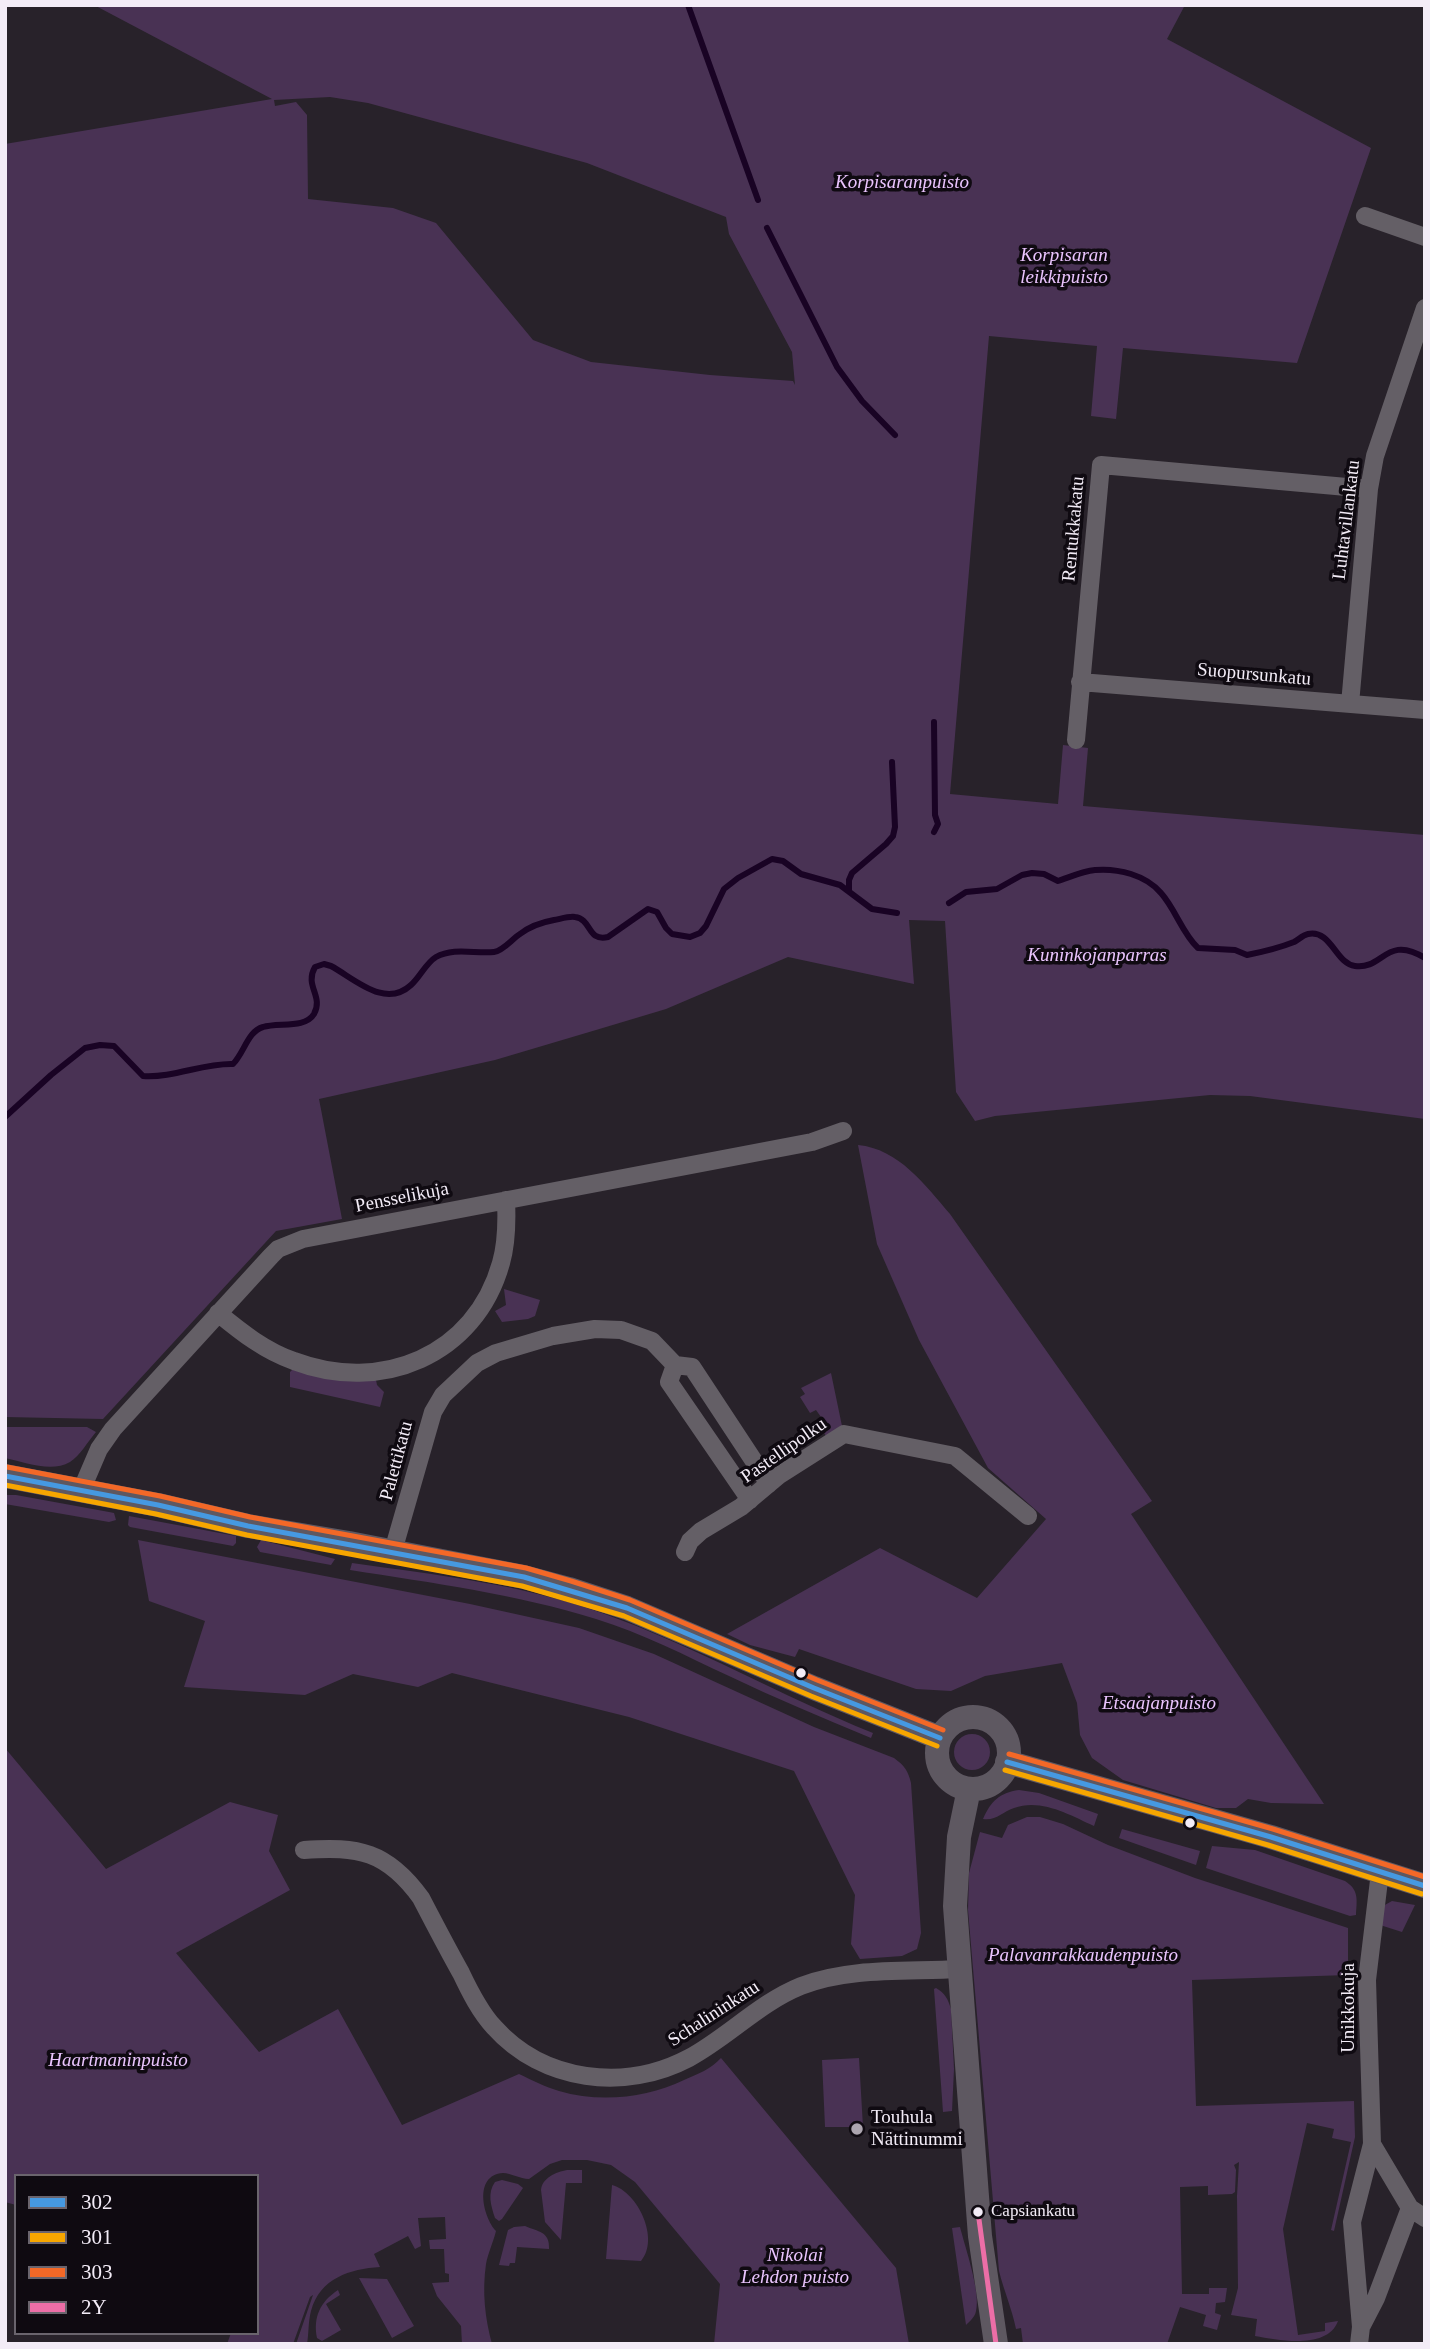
<!DOCTYPE html>
<html>
<head>
<meta charset="utf-8">
<style>
	body { margin:0 }
	#map { position:relative; width:1430px; height:2349px; overflow:hidden; background:#28222a; font-family:Georgia,serif }
	canvas { display:block }
	.frame { position:absolute; inset:0; border:7px solid #f3ecf7; pointer-events:none }
	.legend { position:absolute; left:14px; top:2174px; width:245px; height:161px; box-sizing:border-box; background:#0f0a11; border:2px solid #6a646d; margin:0; padding:9px 12px; list-style:none; font-size:21px; color:#f3ecf7 }
	.legend li { display:flex; align-items:center; gap:14px; height:35px }
	.legend b { width:35px; border:2px solid #6a646d }
</style>
</head>
<body>
<div id="map">
<canvas width="1430" height="2349"></canvas>
<div class="frame"></div>
<ul class="legend">
<li><b style="height:9px;background:#4699e1"></b>302</li>
<li><b style="height:9px;background:#f7a600"></b>301</li>
<li><b style="height:9px;background:#f36827"></b>303</li>
<li><b style="height:9px;background:#ed6ea7"></b>2Y</li>
</ul>
</div>
<script>
const context = document.querySelector('canvas').getContext('2d');
context.lineJoin = 'round';
function fillPath(path, color) { context.fillStyle = color; context.fill(path, 'evenodd'); }
function strokePath(path, color, width, dash) { context.strokeStyle = color; context.lineWidth = width; context.lineCap = dash ? 'butt' : 'round'; context.setLineDash(dash || []); context.stroke(path); }
function label(font, color, halo, rows, align = 'center') {
  context.font = font + ' Georgia,serif'; context.lineWidth = 7; context.setLineDash([]); context.textBaseline = 'middle'; context.strokeStyle = halo; context.fillStyle = color; for (const [text, x, y, turn = 0] of rows) {
    context.save(); context.translate(x, y); context.rotate((+turn || 0) * Math.PI / 180); context.textAlign = isNaN(turn) ? turn : align; if (halo) context.strokeText(text, 0, 0); context.fillText(text, 0, 0); context.restore();
  }
}
const green = new Path2D(`
	M 94,5 L 1185,5 L 1167,39 L 1371,148 L 1297,363 L 1123,348 L 1116,419 L 1091,416 L 1097,346 L 989,336 L 950,794 L 1058,804 L 1063,745 L 1088,748 L 1083,806 L 1425,835 L 1425,1119 L 1250,1096 L 1210,1095 L 995,1116 L 975,1121 L 956,1092 L 945,921 L 909,920 L 914,984 L 788,957 L 666,1009 L 596,1030 L 495,1060 L 319,1099 L 342,1219 L 276,1231 L 103,1419 L 5,1417 L 5,144 L 272,99 ZM 330,97 L 368,103 L 587,163 L 726,217 L 729,234 L 792,352 L 795,385 L 793,381 L 710,375 L 591,362 L 533,340 L 436,223 L 393,208 L 308,199 L 307,115 L 296,102 L 275,106 L 274,100 Z
	M 858,1145 C 899,1149 925,1185 950,1214 L 1152,1501 L 1131,1514 L 1324,1804 L 1271,1803 L 1248,1799 L 1236,1808 L 1216,1808 L 1123,1780 L 1092,1758 L 1080,1735 L 1077,1703 L 1062,1663 L 985,1676 L 951,1691 L 916,1689 L 799,1649 L 795,1657 L 750,1645 L 727,1634 L 880,1548 L 977,1598 L 1046,1519 L 988,1468 L 919,1340 L 877,1244 Z
	M 504,1289 L 540,1300 L 535,1316 L 528,1319 L 502,1322 L 495,1311 L 506,1305 Z
	M 293,1369 L 336,1380 L 376,1380 L 377,1385 L 384,1392 L 380,1407 L 290,1387 L 290,1372 Z
	M 831,1373 L 842,1426 L 826,1436 L 821,1428 L 826,1424 L 816,1410 L 810,1413 L 800,1397 L 805,1394 L 801,1388 Z
	M 5,1427 L 87,1427 L 96,1432 C 88,1441 80,1456 70,1462 C 51,1473 25,1462 5,1458 Z
	M 5,1495 L 16,1495 L 109,1512 L 114,1513 L 116,1520 L 109,1522 L 5,1504 Z
	M 129,1516 L 236,1536 L 236,1543 L 233,1546 L 130,1527 L 128,1525 Z
	M 138,1540 L 470,1604 L 579,1628 L 654,1654 L 814,1727 L 894,1758 C 905,1766 908,1771 911,1783 L 921,1933 L 917,1949 L 902,1956 L 860,1959 L 851,1944 L 855,1895 L 794,1771 L 629,1717 L 452,1673 L 418,1687 L 353,1674 L 305,1695 L 184,1687 L 205,1621 L 149,1601 Z
	M 261,1540 L 335,1559 L 331,1565 L 260,1552 L 257,1547 Z
	M 352,1563 C 437,1575 521,1584 602,1613 C 695,1646 781,1696 873,1733 L 871,1738 C 823,1718 775,1698 729,1676 C 686,1656 642,1633 596,1619 C 516,1594 433,1583 350,1570 Z
	M954 1752a18 18 0 1 1 36 0a18 18 0 1 1-36 0Z
	M 5,1748 L 106,1869 L 230,1802 L 278,1815 L 269,1851 L 290,1890 L 176,1953 L 259,2052 L 338,2009 L 402,2125 L 519,2074 C 532,2080 545,2087 559,2091 C 600,2103 647,2098 684,2080 C 698,2074 711,2069 721,2058 L 896,2268 L 909,2344 L 714,2344 L 720,2284 L 635,2182 L 611,2165 L 587,2160 L 562,2160 L 550,2164 L 529,2179 C 520,2179 511,2173 503,2173 C 473,2175 483,2217 496,2231 C 493,2243 488,2253 486,2264 C 482,2292 485,2318 492,2344 L 462,2344 L 461,2326 L 437,2296 L 432,2283 L 449,2282 L 449,2274 L 445,2273 L 444,2249 L 430,2249 L 429,2240 L 446,2239 L 445,2217 L 418,2218 L 421,2246 L 415,2249 L 408,2236 L 374,2254 L 380,2267 C 350,2269 320,2278 311,2311 C 308,2322 309,2333 307,2344 L 296,2344 L 313,2295 L 310,2297 L 293,2344 L 227,2344 L 231,2333 L 257,2333 L 257,2176 L 16,2176 L 16,2205 L 5,2202 Z
	M 1019,1790 L 1039,1793 L 1098,1814 L 1094,1826 C 1070,1815 1041,1798 1014,1808 C 1002,1812 996,1821 983,1819 C 991,1801 999,1793 1019,1790 Z
	M 1027,1817 L 1040,1817 L 1063,1824 L 1108,1845 L 1195,1878 L 1348,1928 L 1348,1975 L 1192,1980 L 1196,2106 L 1354,2101 L 1355,2137 L 1334,2231 L 1331,2230 L 1351,2142 L 1332,2138 L 1334,2129 L 1307,2123 L 1283,2229 L 1298,2335 L 1325,2331 L 1325,2323 L 1338,2321 C 1328,2349 1281,2341 1255,2336 L 1257,2319 L 1231,2315 L 1238,2288 L 1237,2196 L 1239,2162 L 1234,2165 L 1236,2170 L 1235,2192 L 1232,2194 L 1208,2195 L 1208,2186 L 1180,2187 L 1182,2294 L 1209,2294 L 1209,2288 L 1227,2288 L 1225,2302 L 1216,2303 L 1215,2313 L 1221,2315 L 1217,2330 L 1203,2326 L 1206,2315 L 1180,2307 L 1167,2344 L 1023,2344 L 1021,2328 L 1016,2329 C 1012,2309 1004,2291 999,2271 L 968,1910 L 969,1873 L 980,1832 L 1002,1838 L 1008,1825 Z
	M 1122,1829 L 1200,1851 L 1196,1865 L 1119,1838 Z
	M 1212,1846 L 1255,1850 L 1345,1881 C 1359,1890 1357,1899 1356,1915 L 1350,1916 L 1206,1868 Z
	M 1392,1901 L 1415,1905 L 1402,1932 L 1380,1925 L 1383,1906 Z
	M 936,1988 C 945,1993 948,1999 951,2009 L 954,2069 L 952,2111 L 943,2112 L 934,1989 Z
	M 859,2058 L 863,2127 L 825,2127 L 822,2060 Z
	M 567,2170 L 582,2170 L 582,2183 L 566,2183 L 561,2240 L 545,2222 L 541,2190 C 542,2178 556,2172 567,2170 Z
	M 502,2180 L 518,2184 L 523,2188 L 502,2219 L 499,2221 L 495,2218 C 491,2206 487,2193 495,2182 Z
	M 612,2185 C 638,2192 660,2239 641,2261 L 606,2259 Z
	M 525,2226 C 538,2232 550,2231 549,2249 L 517,2247 L 515,2263 L 510,2263 L 509,2266 L 499,2265 L 508,2230 L 514,2227 Z
	M 960,2227 C 965,2247 981,2293 976,2311 C 975,2317 970,2321 966,2325 L 952,2228 Z
	M 359,2278 L 387,2279 L 414,2326 L 392,2338 Z
	M 338,2290 L 340,2295 L 326,2304 L 341,2330 L 322,2341 L 317,2338 C 313,2317 320,2302 338,2290 Z`);
const stream = new Path2D(`
	M 688,5 L 758,200
	M 767,228 L 837,367 L 862,401 L 895,435
	M 934,722 L 935,815 L 938,824 L 934,832
	M 849,891 L 849,880 L 852,873 L 886,844 L 893,836 L 895,827 L 892,762
	M 949,903 L 966,892 L 997,889 L 1022,875 L 1032,873 L 1044,874 L 1058,881 C 1070,877 1083,871 1095,870 C 1118,868 1146,875 1161,893 C 1176,910 1182,933 1198,948 L 1235,950 L 1247,955 C 1262,952 1279,948 1294,942 C 1298,940 1303,935 1308,934 C 1331,929 1336,964 1355,966 C 1383,970 1386,934 1425,958
	M 5,1117 L 51,1075 L 85,1048 L 100,1045 L 114,1046 L 143,1076 C 174,1078 203,1063 233,1064 C 244,1053 248,1031 263,1027 C 278,1022 305,1029 314,1014 C 324,996 304,986 315,967 L 324,964 L 331,966 C 355,979 385,1009 411,985 C 420,977 426,963 436,957 C 454,947 475,954 494,952 C 503,951 512,939 520,934 C 529,927 543,922 554,920 C 560,919 569,916 575,917 C 592,919 587,942 608,937 L 648,909 L 657,912 L 666,928 L 672,934 L 690,937 L 700,933 L 706,926 L 724,889 L 738,878 L 772,859 L 783,861 L 801,874 L 840,885 L 872,909 L 897,913`);
const street = new Path2D(`
	M 1365,216 L 1425,237
	M 1080,682 L 1425,710
	M 1350,704 L 1369,489 L 1375,456 L 1425,308
	M 1076,740 L 1101,465 L 1369,489
	M 218,1313 C 241,1332 265,1351 294,1361 C 381,1394 475,1356 501,1263 C 507,1242 507,1221 506,1200
	M 675,1365 L 669,1382 L 750,1500
	M 81,1491 L 99,1449 L 113,1429 L 271,1256 L 278,1249 L 303,1239 L 812,1142 L 843,1131
	M 393,1551 L 433,1412 L 443,1395 L 477,1363 L 496,1353 L 553,1336 L 595,1329 L 621,1330 L 652,1341 L 675,1365 L 692,1367 L 769,1484
	M 685,1552 L 690,1541 L 701,1531 L 741,1507 L 778,1476 L 844,1434 L 955,1456 L 1028,1516
	M 304,1850 C 358,1846 387,1851 421,1898 C 434,1923 447,1948 461,1973 C 470,1992 480,2012 494,2027 C 543,2082 625,2092 689,2058 C 728,2037 759,2003 801,1986 C 849,1967 908,1972 959,1969
	M 1372,2144 L 1410,2208 L 1425,2218
	M 1362,2325 L 1376,2298 L 1410,2208
	M 1359,2344 L 1361,2327 L 1352,2222 L 1372,2144 L 1367,1980 L 1380,1872`);
const secondary = new Path2D(`
	M 5,1476 L 158,1505 L 248,1526 L 349,1543 L 524,1577 L 569,1589 L 627,1608 L 814,1688 L 940,1738
	M937 1753a36 36 0 1 1 72 0a36 36 0 1 1-72 0Z
	M 1007,1762 L 1271,1837 L 1425,1886
	M 969,1789 L 959,1837 L 955,1906 L 980,2236 L 996,2344`);
const bus1 = new Path2D(`
	M 5,1476 L 158,1505 L 248,1526 L 524,1577 L 627,1608 L 814,1688 L 940,1738
	M 1007,1762 L 1271,1837 L 1425,1886`);
const bus2 = new Path2D(`
	M 5,1485 L 156,1514 L 247,1535 L 522,1586 L 624,1616 L 811,1696 L 937,1746
	M 1005,1770 L 1268,1845 L 1422,1894`);
const bus3 = new Path2D(`
	M 7,1467 L 160,1496 L 250,1517 L 526,1568 L 571,1581 L 630,1600 L 817,1680 L 943,1730
	M 1009,1754 L 1273,1829 L 1425,1877`);
const bus4 = new Path2D(`
	M 978,2212 L 996,2344`);
const markers = [
	[801,1673,6,"#f3ecf7"],
	[1190,1823,6,"#f3ecf7"],
	[857,2129,7,"#aca5af"],
	[978,2212,6,"#f3ecf7"]
];
const busNames = [
	["Capsiankatu",991,2212]
];
const parkNames = [
	["Korpisaranpuisto",902,183],
	["Korpisaran",1064,256],
	["leikkipuisto",1064,278],
	["Kuninkojanparras",1097,956],
	["Etsaajanpuisto",1159,1704],
	["Palavanrakkaudenpuisto",1083,1956],
	["Haartmaninpuisto",118,2061],
	["Nikolai",795,2256],
	["Lehdon puisto",795,2278]
];
const streetNames = [
	["Luhtavillankatu",1347,520,-83],
	["Rentukkakatu",1074,529,-85],
	["Suopursunkatu",1254,675,5],
	["Pensselikuja",402,1198,-11],
	["Pastellipolku",784,1451,-35],
	["Palettikatu",397,1461,-75],
	["Unikkokuja",1349,2008,-90],
	["Schalininkatu",714,2014,-33]
];
const poiNames = [
	["Touhula",871,2118],
	["Nättinummi",871,2140]
];
fillPath(green, '#493254');
strokePath(stream, '#190324', 6);
strokePath(street, '#645f66', 18);
strokePath(secondary, '#5e5861', 24);
strokePath(bus1, '#4699e1', 5);
strokePath(bus2, '#f7a600', 5);
strokePath(bus3, '#f36827', 5);
strokePath(bus4, '#ed6ea7', 5);
for (const [x, y, r, color] of markers) { const dot = new Path2D(); dot.arc(x, y, r, 0, 2 * Math.PI); context.fillStyle = color; context.fill(dot); strokePath(dot, '#0f0a11', 2.5); }
label('17px', '#f3ecf7', '#0f0a11', busNames, 'left');
label('italic 19px', '#eac4fe', '#0f0a11', parkNames);
label('19px', '#f3ecf7', '#0f0a11', streetNames);
label('19px', '#f3ecf7', '#0f0a11', poiNames, 'left');
</script>
</body>
</html>
